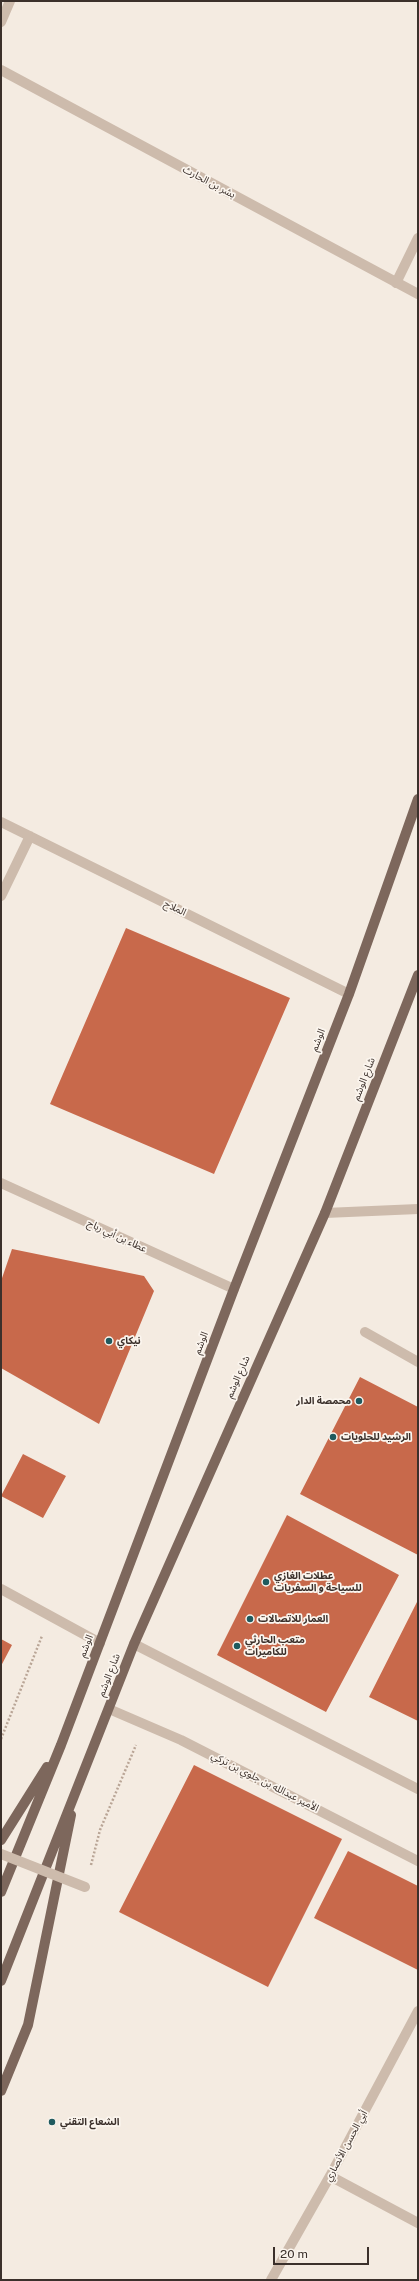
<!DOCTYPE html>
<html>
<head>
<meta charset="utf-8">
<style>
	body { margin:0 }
	#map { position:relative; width:419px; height:2281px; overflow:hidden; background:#f4ebe1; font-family:"Public Sans",sans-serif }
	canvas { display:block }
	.frame { position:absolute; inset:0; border:2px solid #3b302b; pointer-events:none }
	.scale { position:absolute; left:273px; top:2247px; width:96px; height:18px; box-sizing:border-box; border:2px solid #3b302b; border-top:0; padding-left:5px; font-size:12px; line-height:14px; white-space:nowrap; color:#3b302b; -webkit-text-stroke:3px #fbf5ee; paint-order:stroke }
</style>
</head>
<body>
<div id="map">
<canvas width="419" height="2281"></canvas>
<div class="frame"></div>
<div class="scale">20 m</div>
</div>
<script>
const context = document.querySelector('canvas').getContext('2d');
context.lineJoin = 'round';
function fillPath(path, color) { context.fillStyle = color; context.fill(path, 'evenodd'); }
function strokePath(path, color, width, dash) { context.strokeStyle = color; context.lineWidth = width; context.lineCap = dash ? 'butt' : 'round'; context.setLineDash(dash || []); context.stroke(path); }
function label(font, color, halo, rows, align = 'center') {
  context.font = font + ' "Public Sans","Noto Sans Arabic",sans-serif'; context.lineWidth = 3.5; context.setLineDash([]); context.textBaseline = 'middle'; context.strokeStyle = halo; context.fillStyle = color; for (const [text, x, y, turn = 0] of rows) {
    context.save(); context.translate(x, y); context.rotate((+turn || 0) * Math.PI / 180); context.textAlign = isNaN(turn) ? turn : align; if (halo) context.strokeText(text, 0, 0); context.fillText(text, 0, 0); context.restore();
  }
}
const building = new Path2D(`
	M 126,928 L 290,998 L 214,1174 L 50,1104 Z
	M 12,1249 L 144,1276 L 154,1291 L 99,1424 L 1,1368 L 1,1281 Z
	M 360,1377 L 418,1407 L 418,1555 L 300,1494 Z
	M 23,1454 L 66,1476 L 43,1518 L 1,1496 Z
	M 287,1515 L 399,1575 L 326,1712 L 217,1655 Z
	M 418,1600 L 418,1721 L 369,1697 Z
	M 1,1639 L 12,1645 L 1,1666 Z
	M 194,1765 L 342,1839 L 268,1987 L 119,1912 Z
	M 348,1851 L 418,1886 L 418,1970 L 314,1918 Z`);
const path = new Path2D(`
	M 1,1739 L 42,1636
	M 91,1865 L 100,1830 L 136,1745`);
const service = new Path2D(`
	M 396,283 L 418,238
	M 325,1213 L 418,1209`);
const minor = new Path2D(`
	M 1,70 L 418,294
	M 1,822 L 349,994
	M 1,896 L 30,836
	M 1,1183 L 234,1289
	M 365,1332 L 418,1362
	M 1,1589 L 100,1643
	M 330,2176 L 418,2223
	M 271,2280 L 330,2176 L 418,2011`);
const tertiary = new Path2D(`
	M 1,22 L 10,1
	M 134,1644 L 418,1789
	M 109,1709 L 181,1740 L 418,1861`);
const primary = new Path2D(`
	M 1,1840 L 47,1767
	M 1,1892 L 61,1745 L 234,1289 L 349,994 L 418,799
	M 1,1981 L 134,1644 L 325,1213 L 418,975
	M 1,2091 L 28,2025 L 71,1815`);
const minorBridge = new Path2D(`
	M 1,1854 L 85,1887`);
const markers = [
	[109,1341,4,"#1f5a5e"],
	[359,1401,4,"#1f5a5e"],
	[333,1437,4,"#1f5a5e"],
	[266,1582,4,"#1f5a5e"],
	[250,1619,4,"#1f5a5e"],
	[237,1646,4,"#1f5a5e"],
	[52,2122,4,"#1f5a5e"]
];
const streetNames = [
	["بشر بن الحارث",209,182,28],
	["الملاح",175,908,26],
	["الوشم",318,1040,-69],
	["شارع الوشم",364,1079,-69],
	["عطاء بن أبي رباح",117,1236,25],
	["الوشم",201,1343,-69],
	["شارع الوشم",238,1377,-66],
	["الوشم",86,1646,-69],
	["شارع الوشم",109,1675,-69],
	["الأمير عبدالله بن جلوي بن تركي",265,1782,27],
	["أبي الحسن الأنصاري",346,2146,-62]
];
const poiNames = [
	["نيكاي",117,1341],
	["محمصة الدار",351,1401,"right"],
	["الرشيد للحلويات",341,1437],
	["عطلات الغازي",274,1576],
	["للسياحة و السفريات",274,1588],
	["العمار للاتصالات",258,1619],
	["متعب الحارثي",245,1640],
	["للكاميرات",245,1652],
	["الشعاع التقني",60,2122]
];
fillPath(building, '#c8694b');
strokePath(path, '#b9a596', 2.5, [2, 2]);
strokePath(service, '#cdbbac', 10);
strokePath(minor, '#cdbbac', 10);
strokePath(tertiary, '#cdbbac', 10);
strokePath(primary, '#7d675c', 10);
strokePath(minorBridge, '#cdbbac', 10);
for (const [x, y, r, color] of markers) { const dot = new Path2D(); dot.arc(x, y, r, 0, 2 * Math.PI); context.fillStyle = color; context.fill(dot); strokePath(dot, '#fbf5ee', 1.5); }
label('10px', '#3b302b', '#fbf5ee', streetNames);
label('bold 10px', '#3b302b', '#fbf5ee', poiNames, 'left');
</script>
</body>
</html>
